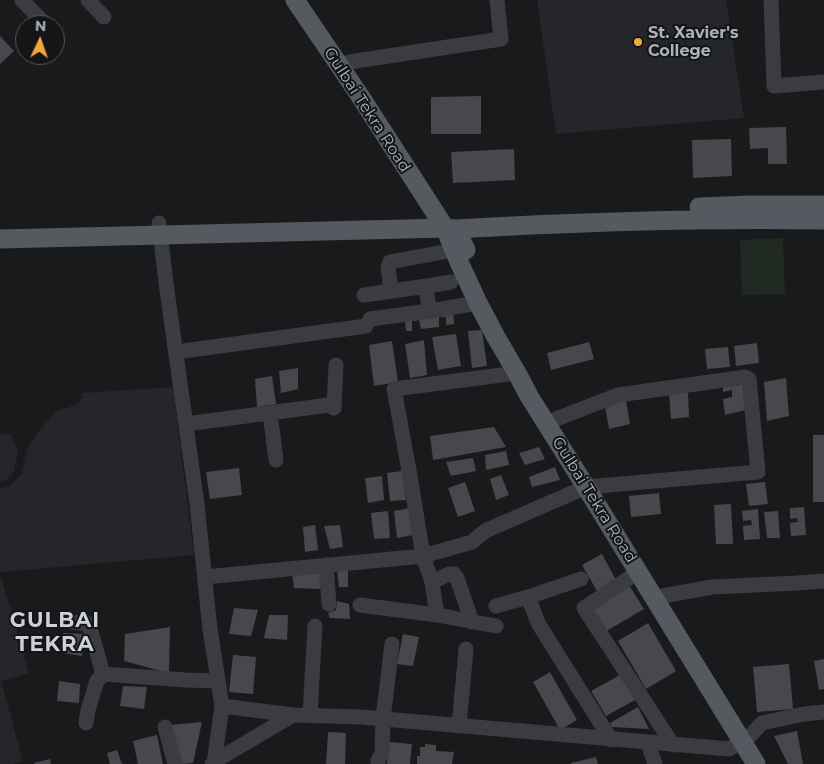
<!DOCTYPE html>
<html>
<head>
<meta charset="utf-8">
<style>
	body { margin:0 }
	#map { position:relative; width:824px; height:764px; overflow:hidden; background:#191a1c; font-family:Montserrat,sans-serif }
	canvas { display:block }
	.north { position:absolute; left:15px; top:15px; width:50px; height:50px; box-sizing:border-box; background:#141517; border:1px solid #515459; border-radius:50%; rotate:3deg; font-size:14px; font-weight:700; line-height:20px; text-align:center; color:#acb2bb }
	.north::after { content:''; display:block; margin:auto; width:18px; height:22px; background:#f4a739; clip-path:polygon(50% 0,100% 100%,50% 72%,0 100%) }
</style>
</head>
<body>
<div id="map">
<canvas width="824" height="764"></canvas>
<div class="north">N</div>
</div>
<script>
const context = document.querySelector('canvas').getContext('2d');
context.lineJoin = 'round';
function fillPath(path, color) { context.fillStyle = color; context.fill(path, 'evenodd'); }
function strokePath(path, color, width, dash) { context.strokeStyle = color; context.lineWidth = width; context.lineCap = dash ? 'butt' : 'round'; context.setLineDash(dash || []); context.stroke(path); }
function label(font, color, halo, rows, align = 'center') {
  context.font = font + ' Montserrat,sans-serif'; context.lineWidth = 4; context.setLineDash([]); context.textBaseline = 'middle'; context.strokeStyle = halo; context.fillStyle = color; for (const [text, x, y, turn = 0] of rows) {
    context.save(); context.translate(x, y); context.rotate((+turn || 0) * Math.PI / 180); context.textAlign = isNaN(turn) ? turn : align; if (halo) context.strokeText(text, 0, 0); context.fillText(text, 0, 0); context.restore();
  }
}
const built = new Path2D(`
	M 537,0 L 726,0 L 744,118 L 556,134 Z
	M 173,387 L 194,555 L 0,572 L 0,488 L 10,486 L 22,474 L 27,449 L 40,430 L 55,412 L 78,404 L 83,393 Z
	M 11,433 L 18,452 L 14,471 L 6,480 L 0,481 L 0,435 Z
	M 0,574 L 29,673 L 1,681 L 23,761 L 12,764 L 0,764 Z`);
const green = new Path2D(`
	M 783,238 L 785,294 L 742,295 L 740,240 Z`);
const building = new Path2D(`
	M 0,36 L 14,51 L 0,64 Z
	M 481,96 L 481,134 L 431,134 L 431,97 Z
	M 786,127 L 787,164 L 768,164 L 768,148 L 750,149 L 749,128 Z
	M 731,139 L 732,176 L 693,178 L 692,140 Z
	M 514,149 L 515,180 L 453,183 L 451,152 Z
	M 453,310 L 454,324 L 446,325 L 446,317 L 439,317 L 439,327 L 421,329 L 419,320 L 412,321 L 412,331 L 406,331 L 405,319 Z
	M 482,330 L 487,366 L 472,368 L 468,331 Z
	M 456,334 L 461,366 L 438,370 L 432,337 Z
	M 424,340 L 427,375 L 410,378 L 405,344 Z
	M 392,341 L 398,382 L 374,386 L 369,345 Z
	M 589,342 L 594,359 L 551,370 L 547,353 Z
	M 757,343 L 759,363 L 736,366 L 734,346 Z
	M 728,347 L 730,367 L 707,369 L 705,349 Z
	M 298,368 L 298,389 L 281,393 L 279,371 Z
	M 272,376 L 276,404 L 257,407 L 255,379 Z
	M 786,378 L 789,416 L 767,421 L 764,382 Z
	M 743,381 L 746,410 L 725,415 L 723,399 L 732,397 L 732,390 L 723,392 L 723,384 L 729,386 L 738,386 L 737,382 Z
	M 688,391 L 689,417 L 671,419 L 669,393 Z
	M 626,400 L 630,424 L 609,429 L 605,406 Z
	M 494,427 L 506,447 L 433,460 L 430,436 Z
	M 813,435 L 824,435 L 824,502 L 813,502 Z
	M 539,447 L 545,459 L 525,465 L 519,453 Z
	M 506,451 L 509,465 L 486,470 L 485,455 Z
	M 473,458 L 476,471 L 451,476 L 446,462 Z
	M 555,467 L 560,480 L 532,487 L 529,477 Z
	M 239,468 L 242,495 L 210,499 L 206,472 Z
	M 402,471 L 406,500 L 390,501 L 387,473 Z
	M 501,475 L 509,495 L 496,500 L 490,479 Z
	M 382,476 L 384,500 L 368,503 L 365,478 Z
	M 465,482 L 475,511 L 458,517 L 448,488 Z
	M 765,482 L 768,504 L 749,506 L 746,484 Z
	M 659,493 L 661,514 L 631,517 L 629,496 Z
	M 731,504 L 733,544 L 716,544 L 714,505 Z
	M 804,507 L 806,535 L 791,536 L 790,523 L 798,522 L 797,518 L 790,519 L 790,508 Z
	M 410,508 L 413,535 L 397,538 L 394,511 Z
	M 758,509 L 760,539 L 744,540 L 743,526 L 752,525 L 751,520 L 743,521 L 742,511 Z
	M 388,511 L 390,538 L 374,539 L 371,513 Z
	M 778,511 L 780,538 L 767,538 L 764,512 Z
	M 315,525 L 318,550 L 305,552 L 303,527 Z
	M 340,525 L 343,547 L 330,549 L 324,526 Z
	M 602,554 L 616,580 L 597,591 L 582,565 Z
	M 348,569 L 348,587 L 339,587 L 337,570 Z
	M 320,571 L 322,589 L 294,588 L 292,573 Z
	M 629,585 L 644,609 L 603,633 L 589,609 Z
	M 337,601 L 349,604 L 350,619 L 330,618 L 328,613 L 336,610 Z
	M 234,608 L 258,610 L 251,636 L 229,634 Z
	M 269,615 L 288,615 L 287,640 L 264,638 Z
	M 648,623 L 676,671 L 646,689 L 618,641 Z
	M 170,627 L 169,673 L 124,661 L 125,634 Z
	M 63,633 L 84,634 L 82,656 L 63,653 Z
	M 403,634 L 419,637 L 413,666 L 397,664 Z
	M 233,655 L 256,657 L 253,694 L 229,692 Z
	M 824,659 L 824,689 L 819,690 L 814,661 Z
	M 789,664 L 793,709 L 757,712 L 753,667 Z
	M 550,672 L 577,720 L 560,730 L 533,682 Z
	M 620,675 L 635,700 L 606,716 L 591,691 Z
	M 59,681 L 80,684 L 79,703 L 57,701 Z
	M 123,686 L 147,687 L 144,709 L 120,706 Z
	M 638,707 L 649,729 L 612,727 L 610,723 Z
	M 202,722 L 193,763 L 178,764 L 169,725 Z
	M 797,731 L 803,764 L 788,764 L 774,736 Z
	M 328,732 L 346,733 L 345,764 L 326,764 Z
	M 157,735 L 163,764 L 138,764 L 133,741 Z
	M 389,742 L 412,744 L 410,764 L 387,764 Z
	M 425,744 L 436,745 L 436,751 L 454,752 L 452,764 L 417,764 L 417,756 L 420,756 L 420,747 L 425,747 Z
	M 117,750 L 122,764 L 110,764 L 107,753 Z
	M 596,757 L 598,764 L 571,764 L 571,763 Z
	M 50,759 L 51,764 L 34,764 L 34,763 Z`);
const minor = new Path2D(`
	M 22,0 L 46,25
	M 88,0 L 104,17
	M 771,0 L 774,86 L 824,82
	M 55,34 L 56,35
	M 349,62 L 501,39 L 497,0
	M 159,223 L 166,283 L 197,504 L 210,629 L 222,706 L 214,764
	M 391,291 L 388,267 L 390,262 L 454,250
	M 364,295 L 427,286
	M 430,311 L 426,290 L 427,286 L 451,282
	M 370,319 L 430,311 L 478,303
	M 176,352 L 366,326
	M 270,413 L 276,460
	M 186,424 L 329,405 L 334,408 L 336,365
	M 326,565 L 329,604
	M 638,572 L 584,608 L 673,745
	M 205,577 L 423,556 L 472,542 L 485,531 L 586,487 L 758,472 L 749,379 L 745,377 L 618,395 L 556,419
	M 581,579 L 528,597 L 538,623 L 611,740
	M 432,582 L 449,574 L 454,574 L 457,578 L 472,622
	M 663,596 L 712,587 L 797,583 L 824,581
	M 360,605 L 437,615 L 432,582 L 423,556 L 410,476 L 394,389 L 517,373
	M 496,606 L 528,597
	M 437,615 L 496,626
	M 72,622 L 89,624 L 103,674 L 97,681 L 88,710 L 86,723
	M 103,674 L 186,680 L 217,681
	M 222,706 L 293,715 L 361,717 L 729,749 L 750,736 L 762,723 L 804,714 L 824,712
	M 310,715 L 315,626
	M 459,726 L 466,649
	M 165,727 L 175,764
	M 648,743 L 655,764
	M 212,764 L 215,761 L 293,715
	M 378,764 L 378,760 L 382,754 L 383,719 L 392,644`);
const major = new Path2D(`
	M 295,0 L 360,96 L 445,228 L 455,229
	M 699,207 L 750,205 L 824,205
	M 0,239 L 445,228 L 459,262 L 478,303 L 496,337 L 517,373 L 529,396 L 586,487 L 756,764
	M 466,250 L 456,229 C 579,222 701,218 824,220`);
const markers = [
	[638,42,5,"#f4a739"]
];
const poiNames = [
	["St. Xavier's",648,33],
	["College",648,51]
];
const streetNames = [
	["Gulbai Tekra Road",367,110,57],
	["Gulbai Tekra Road",594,500,58]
];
const districtNames = [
	["GULBAI",55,621],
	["TEKRA",55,645]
];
fillPath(built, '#252629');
fillPath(green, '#212a22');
fillPath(building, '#46484c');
strokePath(minor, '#3a3c41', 15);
strokePath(major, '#565960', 19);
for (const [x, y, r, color] of markers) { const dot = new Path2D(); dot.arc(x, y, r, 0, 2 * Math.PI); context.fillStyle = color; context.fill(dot); strokePath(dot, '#141517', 2); }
label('bold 16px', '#acb2bb', '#141517', poiNames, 'left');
label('16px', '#acb2bb', '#141517', streetNames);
context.letterSpacing = '1px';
label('bold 21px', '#cdd0d7', '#141517', districtNames);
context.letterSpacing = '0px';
</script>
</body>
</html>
